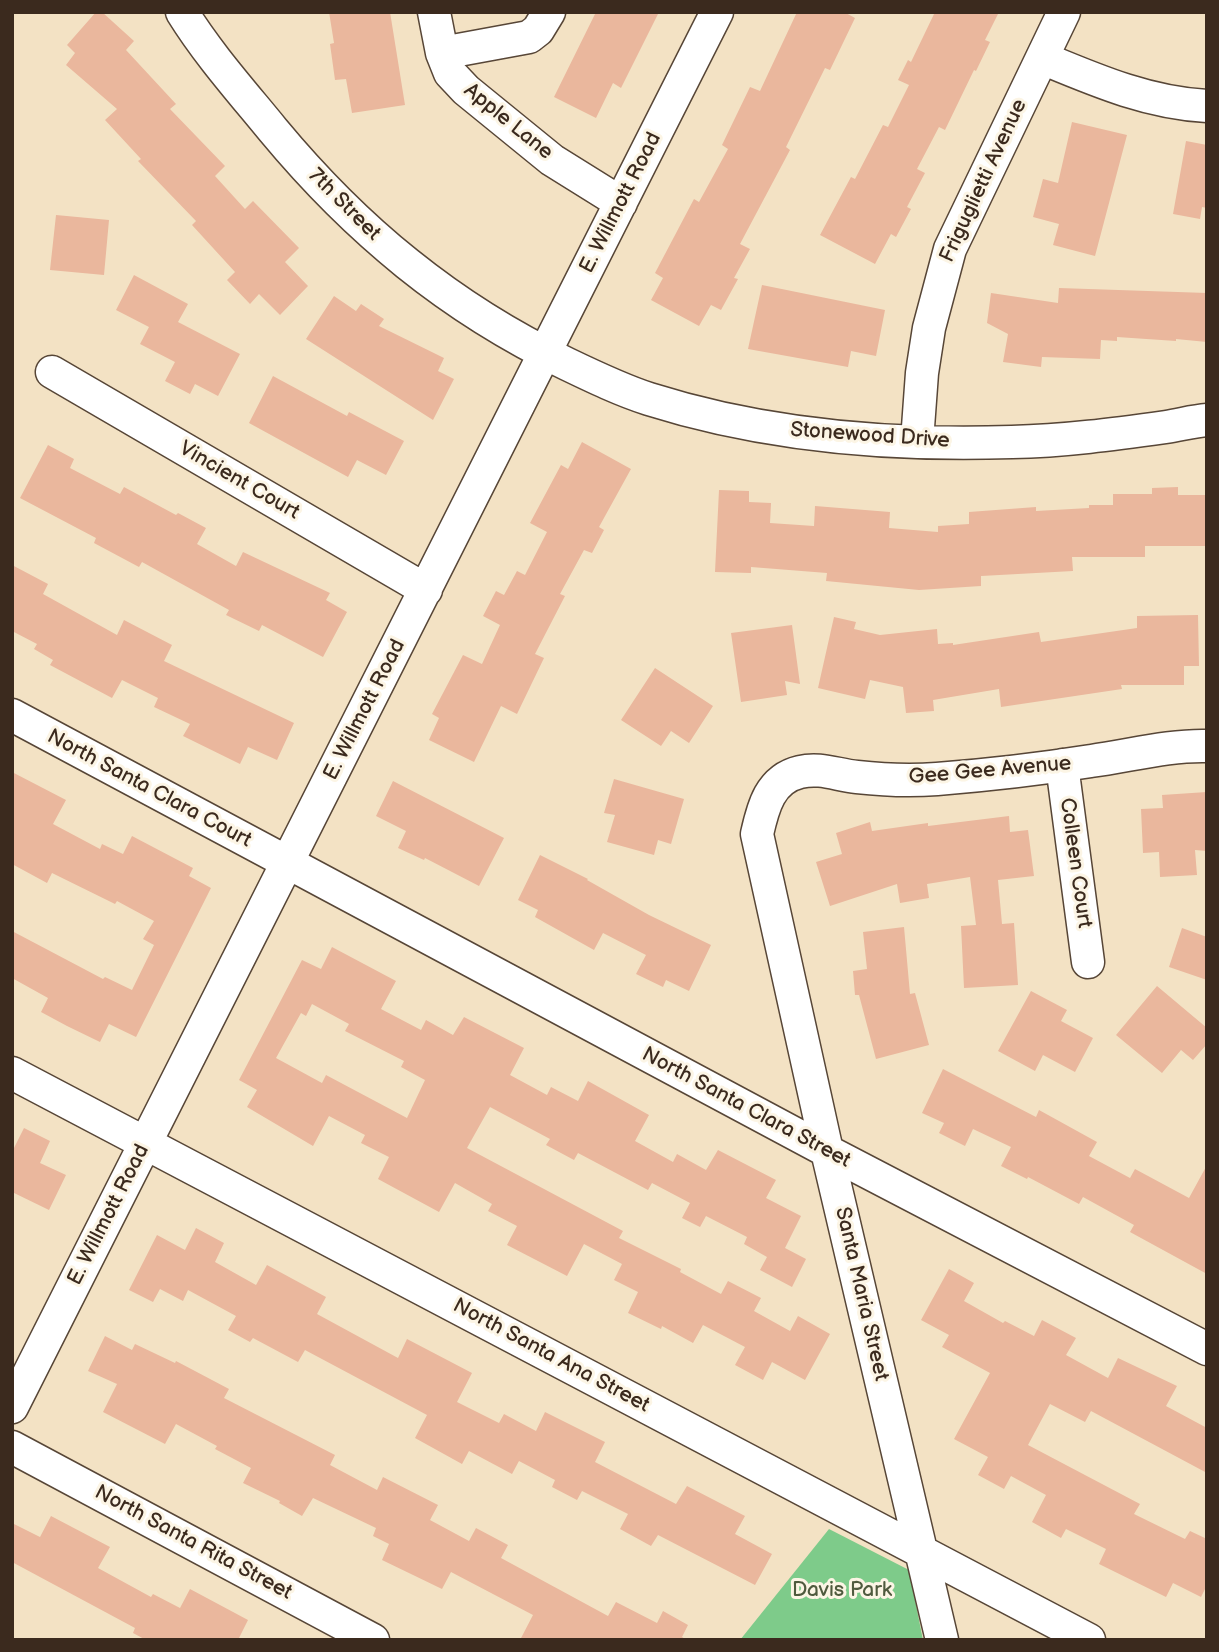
<!DOCTYPE html>
<html>
<head>
<meta charset="utf-8">
<style>
	body { margin:0 }
	#map { position:relative; width:1219px; height:1652px; overflow:hidden; background:#f3e2c4; font-family:"Balsamiq Sans",sans-serif }
	canvas { display:block }
	.frame { position:absolute; inset:0; border:14px solid #3b2a1e; pointer-events:none }
</style>
</head>
<body>
<div id="map">
<canvas width="1219" height="1652"></canvas>
<div class="frame"></div>
</div>
<script>
const context = document.querySelector('canvas').getContext('2d');
context.lineJoin = 'round';
function fillPath(path, color) { context.fillStyle = color; context.fill(path, 'evenodd'); }
function strokePath(path, color, width, dash) { context.strokeStyle = color; context.lineWidth = width; context.lineCap = dash ? 'butt' : 'round'; context.setLineDash(dash || []); context.stroke(path); }
function label(font, color, halo, rows, align = 'center') {
  context.font = font + ' "Balsamiq Sans",sans-serif'; context.lineWidth = 6; context.setLineDash([]); context.textBaseline = 'middle'; context.strokeStyle = halo; context.fillStyle = color; for (const [text, x, y, turn = 0] of rows) {
    context.save(); context.translate(x, y); context.rotate((+turn || 0) * Math.PI / 180); context.textAlign = isNaN(turn) ? turn : align; if (halo) context.strokeText(text, 0, 0); context.fillText(text, 0, 0); context.restore();
  }
}
const green = new Path2D(`
	M 829,1529 L 909,1570 L 923,1640 L 740,1640 Z`);
const building = new Path2D(`
	M 96,12 L 102,12 L 134,41 L 126,50 L 176,104 L 170,109 L 225,166 L 215,176 L 245,209 L 253,201 L 299,248 L 285,262 L 308,286 L 280,315 L 259,294 L 250,304 L 227,280 L 235,272 L 192,225 L 196,221 L 138,161 L 141,159 L 105,120 L 117,109 L 66,65 L 75,53 L 67,45 Z
	M 329,12 L 390,12 L 405,105 L 352,113 L 346,79 L 335,80 L 330,44 L 334,43 Z
	M 596,12 L 659,12 L 621,88 L 613,83 L 596,118 L 554,97 Z
	M 797,12 L 844,12 L 855,18 L 830,70 L 825,68 L 786,147 L 790,150 L 740,244 L 750,249 L 734,278 L 738,279 L 721,310 L 711,305 L 699,326 L 651,300 L 663,278 L 655,273 L 694,199 L 699,202 L 728,149 L 722,145 L 750,87 L 760,91 Z
	M 935,12 L 999,12 L 985,40 L 990,42 L 976,71 L 974,70 L 945,130 L 939,127 L 917,169 L 925,173 L 907,207 L 911,209 L 896,237 L 891,234 L 875,264 L 820,235 L 851,177 L 855,179 L 883,125 L 888,127 L 909,85 L 898,80 L 908,60 L 911,62 Z
	M 1072,122 L 1127,135 L 1095,256 L 1053,245 L 1059,224 L 1033,217 L 1043,179 L 1058,183 Z
	M 1186,141 L 1207,145 L 1207,208 L 1202,207 L 1200,219 L 1173,214 Z
	M 56,215 L 109,220 L 104,275 L 50,270 Z
	M 134,275 L 188,304 L 178,322 L 240,354 L 218,396 L 195,384 L 190,394 L 165,381 L 175,362 L 140,344 L 149,327 L 116,310 Z
	M 762,285 L 885,310 L 876,356 L 851,351 L 848,367 L 748,349 Z
	M 1059,288 L 1207,293 L 1207,342 L 1176,339 L 1176,341 L 1117,337 L 1117,341 L 1101,340 L 1100,359 L 1042,357 L 1041,367 L 1003,362 L 1008,334 L 987,323 L 991,293 L 1058,303 Z
	M 334,296 L 356,311 L 361,304 L 384,319 L 379,326 L 444,358 L 438,371 L 454,379 L 433,420 L 306,339 Z
	M 273,376 L 347,416 L 349,412 L 404,441 L 386,475 L 357,460 L 348,477 L 249,423 Z
	M 582,442 L 631,469 L 599,527 L 604,530 L 592,553 L 584,550 L 560,594 L 565,596 L 535,654 L 544,658 L 517,714 L 501,706 L 474,762 L 429,740 L 439,718 L 432,714 L 463,655 L 482,664 L 500,625 L 483,616 L 496,591 L 504,595 L 517,571 L 525,575 L 547,532 L 530,523 L 561,465 L 568,469 Z
	M 48,445 L 74,459 L 70,468 L 120,494 L 124,487 L 176,515 L 178,513 L 206,528 L 197,544 L 236,566 L 243,552 L 330,593 L 326,600 L 347,612 L 323,657 L 262,625 L 259,631 L 226,615 L 229,610 L 142,562 L 139,567 L 94,543 L 96,538 L 20,498 Z
	M 1178,487 L 1178,495 L 1206,495 L 1207,546 L 1145,546 L 1145,557 L 1072,557 L 1073,571 L 981,576 L 981,586 L 919,590 L 826,581 L 827,573 L 751,567 L 751,573 L 715,572 L 719,490 L 749,491 L 749,502 L 771,503 L 770,523 L 814,526 L 815,506 L 890,512 L 889,528 L 938,532 L 938,526 L 969,524 L 969,512 L 1036,507 L 1036,511 L 1089,508 L 1089,505 L 1113,505 L 1113,494 L 1152,494 L 1152,488 Z
	M 12,565 L 48,584 L 43,594 L 117,635 L 124,620 L 172,645 L 164,661 L 294,723 L 277,760 L 248,747 L 240,764 L 183,736 L 190,724 L 154,707 L 158,698 L 122,680 L 112,698 L 50,665 L 53,660 L 34,649 L 37,644 L 12,631 Z
	M 1198,615 L 1199,666 L 1184,666 L 1184,685 L 1121,685 L 1122,689 L 1001,707 L 999,689 L 933,700 L 934,711 L 906,713 L 903,687 L 870,680 L 865,699 L 818,688 L 834,617 L 856,622 L 854,629 L 880,635 L 937,629 L 938,644 L 953,643 L 953,645 L 1039,632 L 1041,642 L 1137,628 L 1137,616 Z
	M 792,625 L 800,684 L 785,681 L 787,695 L 741,702 L 731,633 Z
	M 655,668 L 713,706 L 689,743 L 671,731 L 661,746 L 621,720 Z
	M 12,772 L 66,800 L 53,824 L 100,849 L 102,844 L 123,854 L 132,836 L 193,868 L 189,876 L 211,888 L 136,1037 L 109,1024 L 100,1042 L 67,1026 L 41,1012 L 48,998 L 12,978 L 12,931 L 103,979 L 105,977 L 132,990 L 154,945 L 143,939 L 154,921 L 117,901 L 115,904 L 52,873 L 47,883 L 12,864 Z
	M 614,779 L 684,799 L 671,844 L 658,840 L 654,855 L 607,842 L 615,815 L 604,813 Z
	M 393,781 L 504,838 L 479,886 L 425,858 L 424,860 L 398,848 L 406,831 L 376,816 Z
	M 1207,792 L 1207,851 L 1195,850 L 1197,875 L 1160,877 L 1159,852 L 1143,853 L 1141,809 L 1163,808 L 1162,795 Z
	M 1009,816 L 1010,832 L 1028,830 L 1034,876 L 998,880 L 1002,924 L 1014,923 L 1018,985 L 964,988 L 961,926 L 976,925 L 970,877 L 927,884 L 929,898 L 900,903 L 897,884 L 830,906 L 816,862 L 842,854 L 836,833 L 870,822 L 872,831 L 928,823 L 928,826 Z
	M 540,855 L 588,879 L 587,880 L 649,915 L 711,945 L 689,991 L 666,980 L 663,987 L 636,974 L 646,955 L 603,933 L 594,950 L 535,917 L 538,910 L 518,900 Z
	M 904,927 L 910,994 L 915,993 L 929,1045 L 876,1059 L 859,995 L 855,995 L 853,971 L 867,969 L 863,932 Z
	M 1182,928 L 1207,937 L 1207,980 L 1169,967 Z
	M 332,947 L 396,981 L 381,1009 L 421,1030 L 426,1020 L 453,1035 L 464,1017 L 524,1048 L 510,1075 L 547,1095 L 551,1087 L 578,1101 L 588,1081 L 649,1115 L 635,1141 L 673,1162 L 677,1154 L 706,1170 L 718,1150 L 776,1180 L 766,1198 L 801,1216 L 785,1248 L 806,1259 L 792,1287 L 760,1270 L 767,1257 L 744,1244 L 747,1237 L 706,1216 L 700,1227 L 682,1218 L 690,1203 L 652,1183 L 648,1190 L 578,1153 L 574,1160 L 546,1145 L 550,1139 L 490,1107 L 467,1148 L 623,1231 L 619,1238 L 681,1269 L 680,1272 L 721,1294 L 728,1281 L 761,1298 L 754,1311 L 790,1331 L 798,1316 L 830,1334 L 805,1380 L 772,1362 L 763,1380 L 735,1365 L 745,1347 L 703,1325 L 693,1343 L 662,1326 L 661,1329 L 628,1313 L 638,1292 L 614,1280 L 622,1264 L 584,1244 L 567,1276 L 507,1245 L 517,1226 L 488,1211 L 492,1204 L 455,1183 L 439,1212 L 378,1179 L 389,1157 L 361,1143 L 365,1135 L 329,1116 L 313,1146 L 247,1107 L 257,1090 L 239,1080 L 280,1002 L 302,960 L 321,969 ZM 312,1004 L 349,1024 L 345,1031 L 404,1061 L 401,1067 L 425,1080 L 407,1118 L 326,1075 L 322,1083 L 276,1058 L 301,1013 L 306,1016 Z
	M 1157,986 L 1207,1028 L 1207,1044 L 1193,1060 L 1181,1050 L 1162,1073 L 1116,1035 Z
	M 1031,991 L 1067,1010 L 1061,1021 L 1093,1038 L 1075,1072 L 1043,1055 L 1035,1071 L 998,1051 Z
	M 943,1069 L 1036,1117 L 1039,1110 L 1097,1142 L 1089,1156 L 1130,1178 L 1135,1169 L 1189,1198 L 1207,1165 L 1207,1274 L 1130,1232 L 1134,1225 L 1083,1197 L 1079,1204 L 1028,1177 L 1027,1179 L 1001,1166 L 1011,1147 L 973,1129 L 965,1146 L 939,1133 L 944,1123 L 922,1113 Z
	M 24,1128 L 50,1141 L 40,1163 L 66,1175 L 49,1210 L 12,1192 L 12,1152 Z
	M 196,1228 L 224,1243 L 215,1262 L 256,1285 L 267,1265 L 326,1297 L 317,1314 L 398,1358 L 407,1339 L 472,1373 L 457,1402 L 499,1423 L 504,1414 L 536,1431 L 545,1412 L 605,1442 L 595,1462 L 676,1504 L 687,1486 L 745,1516 L 735,1534 L 772,1554 L 755,1585 L 658,1535 L 651,1546 L 620,1529 L 628,1514 L 582,1491 L 577,1500 L 552,1487 L 555,1480 L 519,1461 L 512,1474 L 469,1451 L 462,1464 L 415,1438 L 427,1415 L 305,1350 L 298,1362 L 253,1338 L 250,1342 L 228,1330 L 236,1316 L 188,1290 L 183,1301 L 160,1289 L 153,1302 L 129,1290 L 157,1235 L 185,1250 Z
	M 949,1269 L 974,1283 L 964,1301 L 1003,1323 L 1005,1321 L 1034,1336 L 1042,1320 L 1076,1338 L 1066,1355 L 1108,1378 L 1118,1358 L 1177,1386 L 1166,1406 L 1207,1428 L 1207,1473 L 1091,1411 L 1085,1422 L 1050,1404 L 1028,1445 L 1140,1504 L 1134,1514 L 1185,1539 L 1190,1531 L 1207,1539 L 1207,1585 L 1201,1597 L 1173,1583 L 1166,1597 L 1099,1564 L 1106,1549 L 1066,1529 L 1061,1538 L 1032,1522 L 1046,1495 L 1011,1476 L 1004,1489 L 978,1475 L 988,1457 L 954,1439 L 990,1373 L 942,1347 L 949,1335 L 921,1320 Z
	M 105,1336 L 132,1350 L 135,1344 L 175,1363 L 176,1361 L 229,1389 L 224,1398 L 335,1455 L 330,1465 L 377,1490 L 383,1477 L 438,1505 L 430,1520 L 469,1541 L 476,1528 L 508,1545 L 501,1558 L 608,1616 L 616,1602 L 657,1623 L 663,1611 L 688,1625 L 682,1637 L 687,1640 L 520,1640 L 533,1615 L 451,1572 L 442,1589 L 382,1560 L 389,1544 L 373,1536 L 376,1528 L 313,1498 L 302,1516 L 279,1503 L 280,1501 L 243,1483 L 251,1468 L 215,1449 L 217,1446 L 176,1424 L 165,1444 L 103,1412 L 117,1384 L 88,1371 Z
	M 51,1516 L 110,1547 L 98,1568 L 151,1597 L 153,1594 L 180,1608 L 190,1589 L 248,1620 L 238,1640 L 146,1640 L 133,1633 L 135,1628 L 12,1562 L 12,1523 L 40,1537 Z`);
const minor = new Path2D(`
	M 182,12 C 208,54 242,92 273,130 C 356,230 450,308 567,364 C 594,377 621,390 649,399 C 766,436 890,446 1012,442 C 1064,441 1115,434 1166,427 C 1180,425 1193,421 1207,420
	M 434,12 L 442,53 L 450,73 L 466,90 L 552,160 L 621,203
	M 442,53 L 529,37 L 538,30 L 549,12
	M 1042,58 C 1095,80 1148,103 1207,106
	M 52,372 L 426,590
	M 917,441 L 922,373 L 929,328 L 950,249 L 1064,12
	M 12,715 L 827,1151 L 1207,1349
	M 1062,765 L 1088,962
	M 12,1073 L 1089,1640
	M 12,1407 L 717,12
	M 12,1447 L 373,1640
	M 942,1640 L 827,1151 L 757,834 C 763,807 770,779 800,772 C 820,767 837,775 857,777 C 884,780 911,781 937,779 C 988,775 1040,769 1091,761 C 1129,756 1168,745 1207,746`);
const streetNames = [
	["Apple Lane",508,122,39],
	["Friguglietti Avenue",984,181,-65],
	["E. Willmott Road",621,203,-63],
	["7th Street",344,205,45],
	["Stonewood Drive",870,436,4],
	["Vincient Court",239,481,30],
	["E. Willmott Road",365,710,-63],
	["Gee Gee Avenue",990,771,-5],
	["North Santa Clara Court",149,789,28],
	["Colleen Court",1075,863,82],
	["North Santa Clara Street",746,1108,28],
	["E. Willmott Road",109,1215,-63],
	["Santa Maria Street",861,1294,77],
	["North Santa Ana Street",551,1356,28],
	["North Santa Rita Street",193,1543,28]
];
const parkNames = [
	["Davis Park",842,1591]
];
fillPath(green, '#7ecb8a');
fillPath(building, '#eab79d');
strokePath(minor, '#574637', 35);
strokePath(minor, '#fff', 32);
label('21px', '#3b2a1e', '#fcf5e5', streetNames);
label('21px', '#4f5a3e', '#fcf5e5', parkNames);
</script>
</body>
</html>
